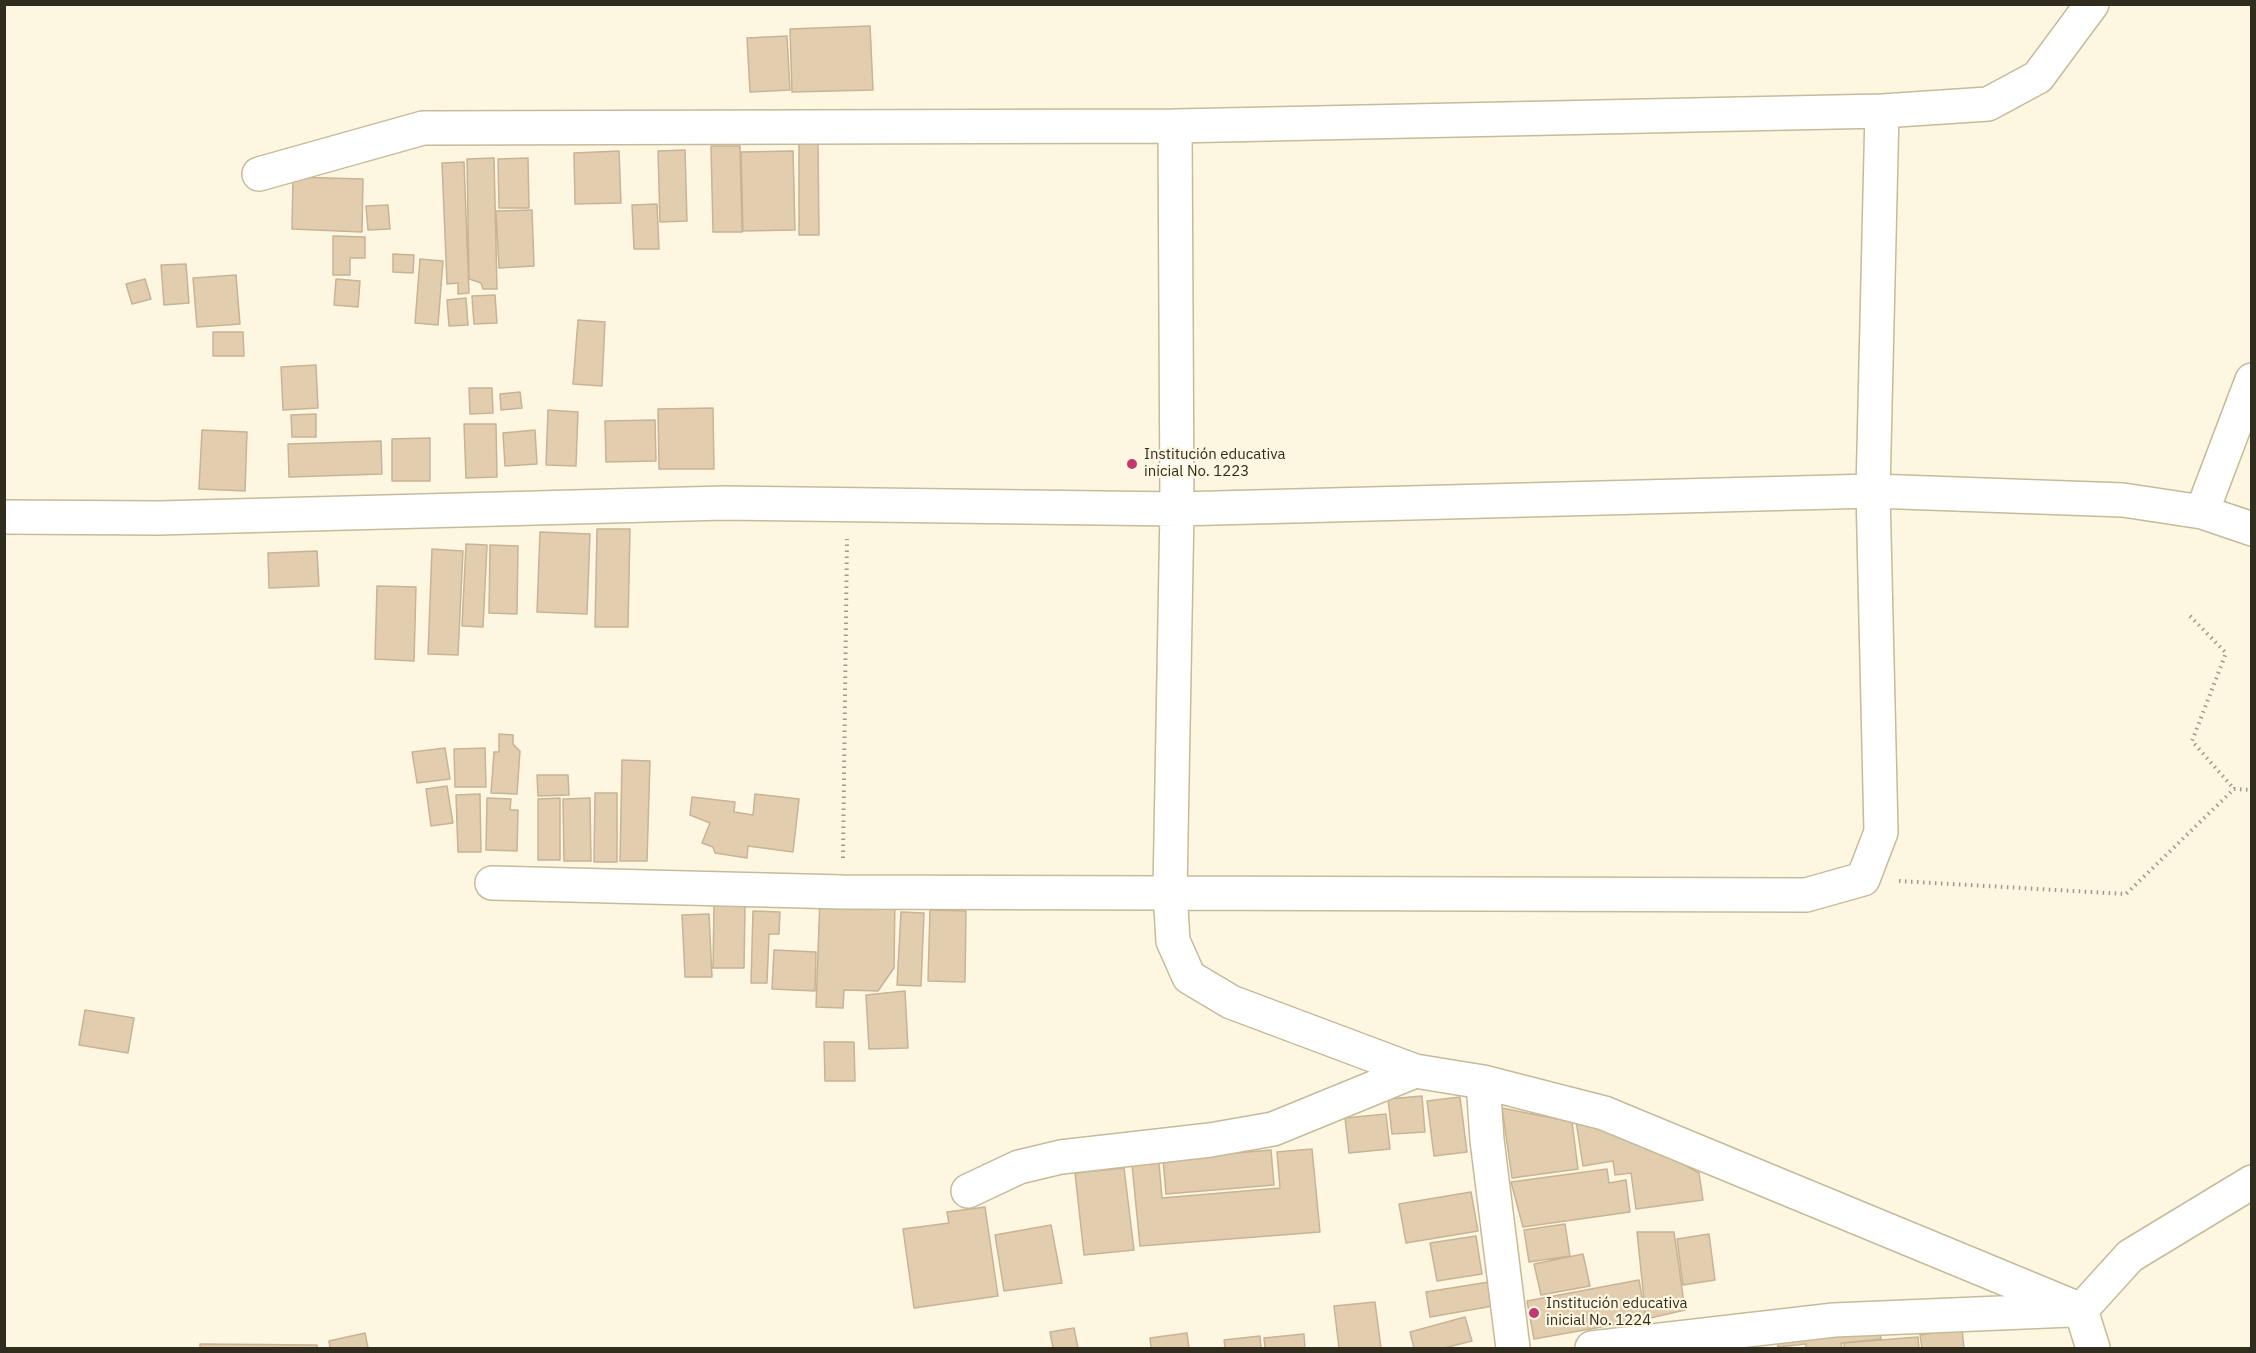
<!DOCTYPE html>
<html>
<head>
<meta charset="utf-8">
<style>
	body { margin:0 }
	#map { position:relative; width:2256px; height:1353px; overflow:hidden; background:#fdf7e2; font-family:"IBM Plex Sans",sans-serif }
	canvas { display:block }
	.frame { position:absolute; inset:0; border:6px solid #302c1e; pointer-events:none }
</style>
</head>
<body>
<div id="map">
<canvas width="2256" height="1353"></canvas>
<div class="frame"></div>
</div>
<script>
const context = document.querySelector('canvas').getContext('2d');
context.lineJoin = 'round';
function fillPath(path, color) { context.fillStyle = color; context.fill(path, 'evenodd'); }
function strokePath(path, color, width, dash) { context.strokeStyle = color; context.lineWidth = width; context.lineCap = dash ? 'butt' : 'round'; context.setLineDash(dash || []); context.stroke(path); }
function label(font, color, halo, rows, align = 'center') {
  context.font = font + ' "IBM Plex Sans",sans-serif'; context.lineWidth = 4.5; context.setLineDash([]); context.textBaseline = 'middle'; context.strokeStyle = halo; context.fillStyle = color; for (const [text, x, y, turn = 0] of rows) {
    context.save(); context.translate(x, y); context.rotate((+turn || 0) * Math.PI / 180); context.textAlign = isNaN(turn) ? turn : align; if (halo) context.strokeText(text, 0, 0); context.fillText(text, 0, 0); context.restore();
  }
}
const building = new Path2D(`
	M 870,26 L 873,90 L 792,92 L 790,29 Z
	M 787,36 L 790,90 L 750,92 L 747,38 Z
	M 799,144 L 818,144 L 819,235 L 799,235 Z
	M 711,146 L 740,146 L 742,232 L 713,232 Z
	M 685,150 L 687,221 L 660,222 L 658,151 Z
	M 619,151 L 621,203 L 575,204 L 574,153 Z
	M 793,151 L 795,230 L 743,231 L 741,152 Z
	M 494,158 L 497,289 L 483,289 L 481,283 L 469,279 L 467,159 Z
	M 528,158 L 529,208 L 499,208 L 498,159 Z
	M 464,162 L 469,293 L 458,294 L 458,283 L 447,284 L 442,163 Z
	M 293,177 L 363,179 L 362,232 L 292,229 Z
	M 657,204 L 659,249 L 634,249 L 632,205 Z
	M 388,205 L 390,229 L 368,230 L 366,206 Z
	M 532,210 L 534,266 L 499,268 L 496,211 Z
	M 333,236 L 365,237 L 365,258 L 350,258 L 350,275 L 333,275 Z
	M 393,254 L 414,255 L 413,273 L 393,272 Z
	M 420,259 L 443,261 L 438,325 L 415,323 Z
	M 186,264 L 189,303 L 164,305 L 161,265 Z
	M 236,275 L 240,324 L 197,327 L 193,278 Z
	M 145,279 L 151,299 L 132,304 L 126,284 Z
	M 336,279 L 360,281 L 358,307 L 334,305 Z
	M 495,295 L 497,323 L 474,324 L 472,296 Z
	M 466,298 L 468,325 L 449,326 L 447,300 Z
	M 578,320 L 605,322 L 602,386 L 573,384 Z
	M 213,332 L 243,332 L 244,356 L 213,356 Z
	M 316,365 L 318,408 L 283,410 L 281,367 Z
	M 469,388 L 492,388 L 493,413 L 470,414 Z
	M 520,392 L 522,408 L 501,410 L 500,394 Z
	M 713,408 L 714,469 L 659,469 L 658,409 Z
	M 548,410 L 578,412 L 576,466 L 546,465 Z
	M 316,414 L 316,437 L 292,437 L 291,415 Z
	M 655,420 L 656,461 L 606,462 L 605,421 Z
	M 464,424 L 496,424 L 497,477 L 466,478 Z
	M 202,430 L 247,432 L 245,491 L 199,489 Z
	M 535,430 L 537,464 L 505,466 L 503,433 Z
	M 430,438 L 430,481 L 392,481 L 392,439 Z
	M 381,441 L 382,474 L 289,477 L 288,444 Z
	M 597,529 L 630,529 L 628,627 L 595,627 Z
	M 540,532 L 590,534 L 587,614 L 537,612 Z
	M 466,544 L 487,545 L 483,627 L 462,626 Z
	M 490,545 L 518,546 L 517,614 L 489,613 Z
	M 432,549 L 463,551 L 458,655 L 428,654 Z
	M 317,551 L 319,586 L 269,588 L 268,553 Z
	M 377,586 L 416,587 L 414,661 L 375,659 Z
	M 499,734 L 513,735 L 513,744 L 520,751 L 517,794 L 491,793 L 494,752 L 499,752 Z
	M 445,748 L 450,779 L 417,783 L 412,752 Z
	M 485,748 L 486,787 L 455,787 L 454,749 Z
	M 622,760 L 650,761 L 647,861 L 620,861 Z
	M 537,775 L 568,775 L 569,795 L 538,796 Z
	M 447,786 L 453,823 L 431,826 L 426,789 Z
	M 595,793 L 617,793 L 617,862 L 594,862 Z
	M 480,794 L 481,852 L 458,852 L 456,795 Z
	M 755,794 L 799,799 L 793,852 L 748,846 L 747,858 L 715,853 L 713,847 L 702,843 L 710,823 L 690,815 L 692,797 L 735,802 L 734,812 L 753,815 Z
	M 487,798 L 511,799 L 510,810 L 518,810 L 517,851 L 486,850 Z
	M 560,798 L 560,860 L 538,860 L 538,799 Z
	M 590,798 L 591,861 L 564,861 L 563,799 Z
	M 820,898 L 895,898 L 894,968 L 878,991 L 844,990 L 843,1008 L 816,1007 Z
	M 714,905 L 745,906 L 744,968 L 713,968 Z
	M 930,910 L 966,911 L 965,982 L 928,981 Z
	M 753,911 L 780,912 L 779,934 L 769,934 L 767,983 L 751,983 Z
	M 901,912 L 924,913 L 921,986 L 897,985 Z
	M 709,914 L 712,977 L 685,977 L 682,915 Z
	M 774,950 L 816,952 L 815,991 L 772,989 Z
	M 905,991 L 908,1048 L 869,1049 L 866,995 Z
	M 85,1010 L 134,1018 L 128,1053 L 79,1045 Z
	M 824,1042 L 854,1042 L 855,1081 L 825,1081 Z
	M 1422,1096 L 1425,1132 L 1392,1134 L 1388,1099 Z
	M 1460,1097 L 1467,1152 L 1434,1156 L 1427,1101 Z
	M 1502,1108 L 1572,1122 L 1578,1169 L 1512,1178 Z
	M 1386,1114 L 1390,1149 L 1349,1153 L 1345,1118 Z
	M 1576,1121 L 1622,1130 L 1699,1173 L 1703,1200 L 1636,1209 L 1631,1173 L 1615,1175 L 1613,1161 L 1583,1166 Z
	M 1312,1149 L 1320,1232 L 1140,1246 L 1132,1165 L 1159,1163 L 1162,1198 L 1280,1188 L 1277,1152 Z
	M 1271,1150 L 1274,1185 L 1166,1194 L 1163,1159 Z
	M 1124,1168 L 1134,1250 L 1084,1255 L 1075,1173 Z
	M 1607,1169 L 1609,1183 L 1626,1180 L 1630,1212 L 1523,1227 L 1511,1182 Z
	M 1471,1192 L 1478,1231 L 1406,1243 L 1399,1204 Z
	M 985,1207 L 998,1296 L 914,1308 L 903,1229 L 949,1223 L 947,1212 Z
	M 1565,1224 L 1570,1256 L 1529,1262 L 1524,1230 Z
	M 1051,1225 L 1062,1283 L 1004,1291 L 995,1235 Z
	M 1637,1232 L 1674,1232 L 1685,1310 L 1646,1319 Z
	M 1709,1234 L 1715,1280 L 1683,1285 L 1677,1239 Z
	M 1476,1236 L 1482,1274 L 1437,1281 L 1430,1243 Z
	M 1583,1254 L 1590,1286 L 1541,1295 L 1534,1264 Z
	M 1639,1280 L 1646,1319 L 1534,1339 L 1527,1301 Z
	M 1489,1282 L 1493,1306 L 1430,1317 L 1426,1292 Z
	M 1375,1302 L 1381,1348 L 1339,1348 L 1334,1306 Z
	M 1465,1317 L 1472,1341 L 1444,1348 L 1414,1348 L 1410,1332 Z
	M 1074,1328 L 1078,1348 L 1053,1348 L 1050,1332 Z
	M 1962,1329 L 1964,1348 L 1922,1348 L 1920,1335 Z
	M 1880,1330 L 1881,1339 L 1841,1343 L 1842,1348 L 1806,1348 L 1806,1344 L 1778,1347 L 1777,1342 Z
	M 365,1333 L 368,1348 L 330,1348 L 329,1341 Z
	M 1187,1333 L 1189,1348 L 1151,1348 L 1150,1338 Z
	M 1304,1334 L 1305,1348 L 1265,1348 L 1264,1338 Z
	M 1260,1336 L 1261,1348 L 1225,1348 L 1224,1340 Z
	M 1918,1337 L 1919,1348 L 1844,1348 L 1844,1343 Z
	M 200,1344 L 317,1345 L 317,1348 L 200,1348 Z`);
const path = new Path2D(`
	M 2190,616 L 2226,653 L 2192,741 L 2234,789
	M 843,858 L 847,539
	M 1899,881 L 2126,894 L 2234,789 L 2252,790`);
const minor = new Path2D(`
	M 1175,126 L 1177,509 L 1170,891 L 1173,941 L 1189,977 L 1231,1002 L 1415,1071 L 1483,1082 L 1604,1113 L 2081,1310
	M 259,174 L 423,128 L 1175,126 L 1882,111 L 1988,104 L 2038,77 L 2092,4
	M 2202,512 L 2252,380
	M 4,517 L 159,518 L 724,503 L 1177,509 L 1873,491 L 2123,500 L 2202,512 L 2252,529
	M 492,883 L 843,892 L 1806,895 L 1863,879 L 1881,832 L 1873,491 L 1882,111
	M 1483,1082 L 1487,1140 L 1513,1348
	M 968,1191 L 1019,1167 L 1061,1157 L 1210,1140 L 1273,1129 L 1415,1071
	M 2081,1310 L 2130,1256 L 2252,1182
	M 2081,1310 L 2093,1348
	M 1592,1348 L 1834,1320 L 2071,1310`);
const markers = [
	[1132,464,6,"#c23870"],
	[1534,1313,6,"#c23870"]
];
const poiNames = [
	["Institución educativa",1144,455],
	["inicial No. 1223",1144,472],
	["Institución educativa",1546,1304],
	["inicial No. 1224",1546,1321]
];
fillPath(building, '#e3cdaf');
strokePath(building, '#c8b395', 1.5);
strokePath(minor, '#c5bb9a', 36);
strokePath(path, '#9f9a88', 4, [1.5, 4.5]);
strokePath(minor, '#fff', 33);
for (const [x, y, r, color] of markers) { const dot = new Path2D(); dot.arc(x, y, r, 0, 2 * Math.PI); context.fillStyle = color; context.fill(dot); strokePath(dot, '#fdf7e2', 2); }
label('15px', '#302c1e', '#fdf7e2', poiNames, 'left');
</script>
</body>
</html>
